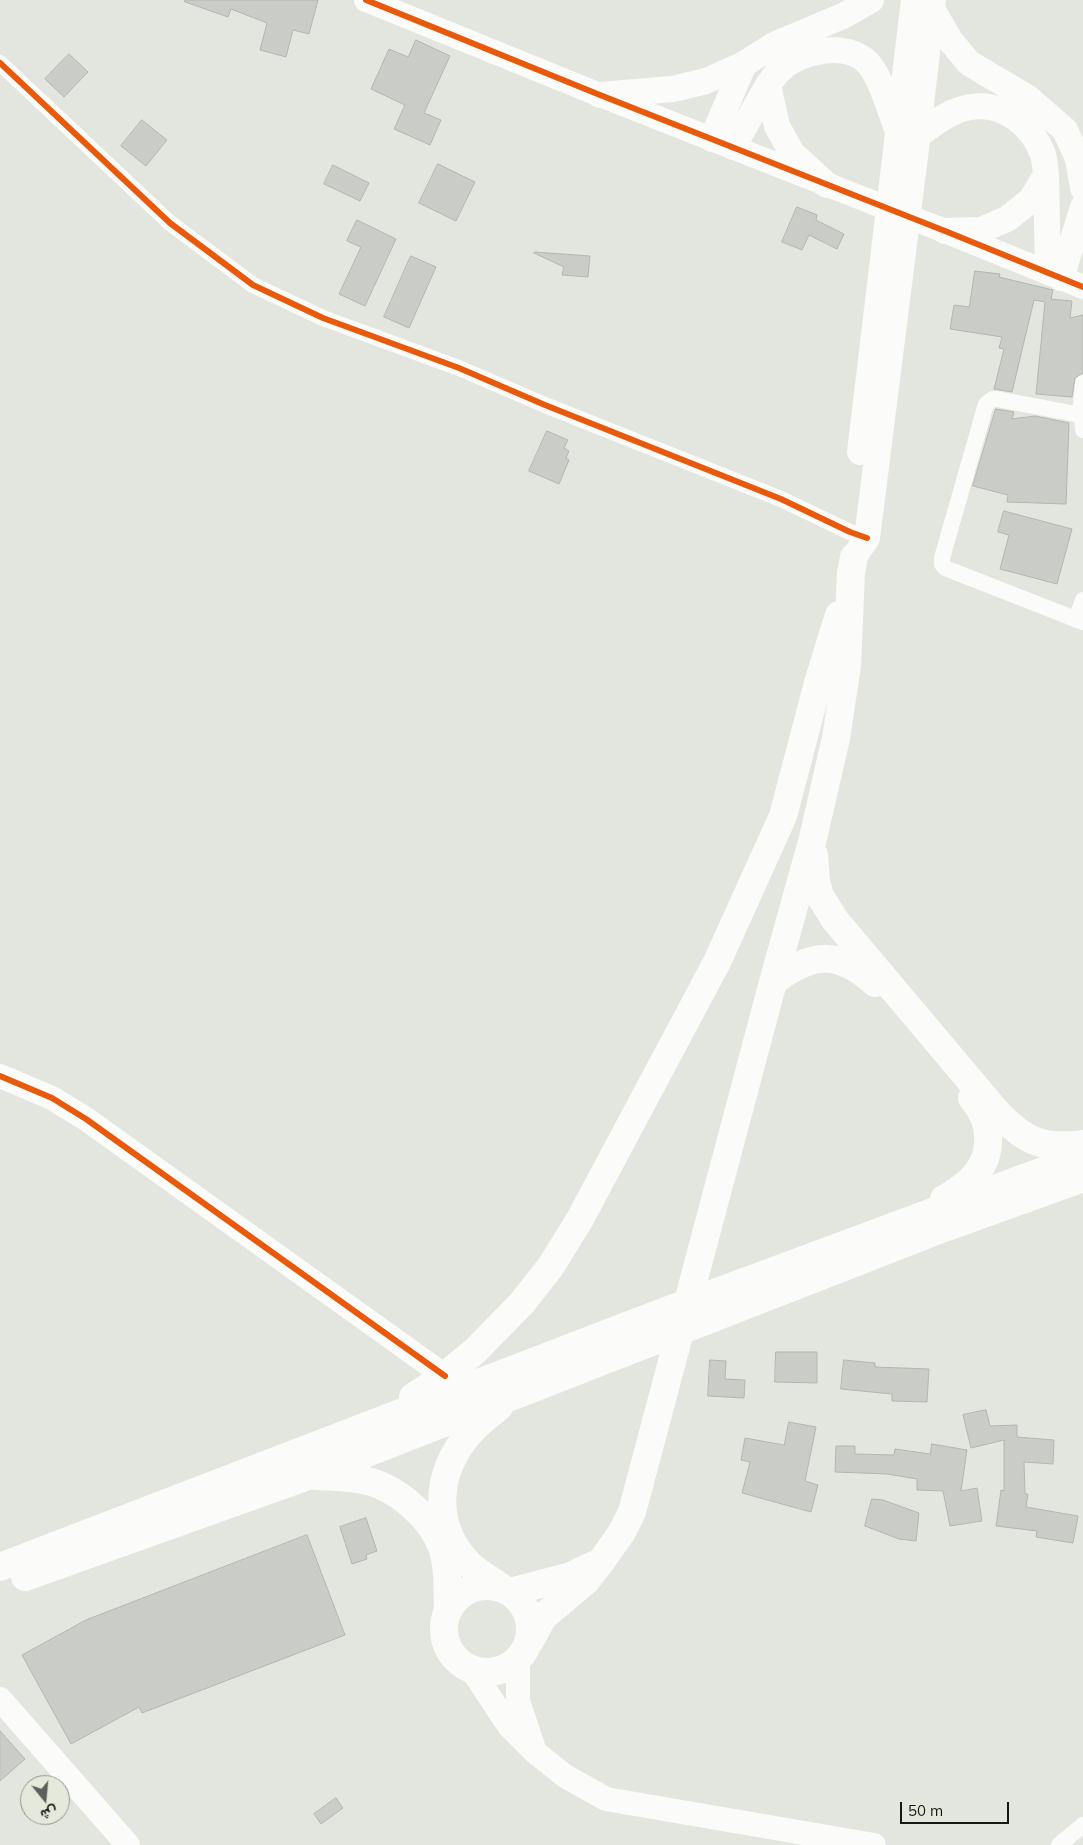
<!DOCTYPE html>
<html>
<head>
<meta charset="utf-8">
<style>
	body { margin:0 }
	#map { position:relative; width:1083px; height:1845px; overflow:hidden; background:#e3e6df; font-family:Mulish,Vazirmatn,sans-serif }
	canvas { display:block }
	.north { position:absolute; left:20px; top:1775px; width:50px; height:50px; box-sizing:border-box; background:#e4e9dc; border:1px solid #92958c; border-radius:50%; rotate:163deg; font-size:14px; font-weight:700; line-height:20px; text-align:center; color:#161814 }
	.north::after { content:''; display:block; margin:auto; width:18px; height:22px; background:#5e605b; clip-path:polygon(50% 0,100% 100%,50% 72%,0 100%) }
	.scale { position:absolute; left:900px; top:1802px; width:109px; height:22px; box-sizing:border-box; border:2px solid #161814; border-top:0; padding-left:6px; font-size:15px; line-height:18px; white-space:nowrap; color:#161814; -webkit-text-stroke:4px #e4e9dc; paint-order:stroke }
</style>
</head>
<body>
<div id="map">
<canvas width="1083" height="1845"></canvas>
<div class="north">ش</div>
<div class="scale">50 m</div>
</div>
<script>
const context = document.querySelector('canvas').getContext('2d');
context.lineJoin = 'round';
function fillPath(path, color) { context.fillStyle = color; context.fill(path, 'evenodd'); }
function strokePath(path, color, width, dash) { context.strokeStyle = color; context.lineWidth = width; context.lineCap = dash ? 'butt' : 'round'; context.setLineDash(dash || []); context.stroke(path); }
const building = new Path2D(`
	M 185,0 L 318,0 L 309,34 L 293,30 L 286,57 L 260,50 L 267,23 L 231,9 L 228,17 L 185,2 Z
	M 416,40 L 450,56 L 424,113 L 441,120 L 430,145 L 394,129 L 405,105 L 371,89 L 389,49 L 408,57 Z
	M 69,54 L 88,72 L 64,97 L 45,79 Z
	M 142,120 L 167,140 L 146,166 L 121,146 Z
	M 438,164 L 475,182 L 456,221 L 419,203 Z
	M 333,165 L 369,183 L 360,201 L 324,184 Z
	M 797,207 L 817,215 L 816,220 L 844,234 L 837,249 L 809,235 L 802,250 L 782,242 Z
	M 357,220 L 396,239 L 365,306 L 339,294 L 361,247 L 347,241 Z
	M 535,252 L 590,256 L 588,277 L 562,275 L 564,267 L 534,253 Z
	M 411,256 L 436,267 L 409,328 L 384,317 Z
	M 975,271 L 1000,274 L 999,277 L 1053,290 L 1051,299 L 1072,301 L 1070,318 L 1083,315 L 1083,373 L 1075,378 L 1072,397 L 1036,394 L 1045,302 L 1034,300 L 1012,392 L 994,389 L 1004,349 L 999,348 L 1002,337 L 950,329 L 954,305 L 969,307 Z
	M 996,409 L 1014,412 L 1012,419 L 1035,416 L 1069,423 L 1066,504 L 1007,502 L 1008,495 L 973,486 Z
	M 547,431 L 568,440 L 564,448 L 569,451 L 566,458 L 569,460 L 559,484 L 529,471 Z
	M 1004,511 L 1072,529 L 1057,584 L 1000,569 L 1009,535 L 998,532 Z
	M 776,1352 L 817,1352 L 817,1383 L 775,1382 Z
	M 710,1360 L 726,1361 L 725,1379 L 745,1380 L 744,1398 L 708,1396 Z
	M 844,1360 L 875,1363 L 875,1367 L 929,1369 L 927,1402 L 892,1401 L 892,1394 L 841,1389 Z
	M 986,1410 L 990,1426 L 1017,1425 L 1017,1437 L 1054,1440 L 1053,1464 L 1024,1462 L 1025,1494 L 1028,1494 L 1026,1507 L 1078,1516 L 1073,1543 L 1036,1537 L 1037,1531 L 996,1526 L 1001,1490 L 1004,1491 L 1004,1440 L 971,1448 L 963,1415 Z
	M 789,1422 L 816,1427 L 805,1481 L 818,1485 L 811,1512 L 742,1493 L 750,1462 L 741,1460 L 745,1438 L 784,1445 Z
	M 932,1444 L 967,1450 L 961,1491 L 977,1488 L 982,1521 L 950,1526 L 943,1491 L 917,1490 L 917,1479 L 887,1474 L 835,1472 L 836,1446 L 855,1446 L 855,1454 L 894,1455 L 895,1449 L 930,1454 Z
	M 872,1499 L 883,1500 L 919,1513 L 916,1541 L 899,1539 L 865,1526 Z
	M 366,1518 L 377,1551 L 366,1555 L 367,1559 L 352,1564 L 340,1527 Z
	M 307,1535 L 345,1635 L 142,1713 L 139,1707 L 71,1744 L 22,1655 L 86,1620 Z
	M 0,1731 L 25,1759 L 0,1781 Z
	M 336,1798 L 343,1808 L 321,1824 L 314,1814 Z`);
const street = new Path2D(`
	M 0,63 L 170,223 L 253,285 L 323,318 L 459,368 L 545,405 L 781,499 L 850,532 L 867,538
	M 1083,383 L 1081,405 L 1083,430
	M 1081,415 L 997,399 L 993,399 L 986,404 L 942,558 L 942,564 L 945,568 L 1083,622
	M 1076,620 L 1083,600
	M 1059,1845 L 1083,1825`);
const secondary = new Path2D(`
	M 366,0 L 600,95 L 945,231 L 1083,287
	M 0,1076 L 52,1098 L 86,1119 L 445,1376
	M 518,1660 L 518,1701 L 533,1746
	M 472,1670 L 509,1726 L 535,1752 L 565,1776 L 606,1799 L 874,1845
	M 0,1699 L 128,1845`);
const primary = new Path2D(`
	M 932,9 L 950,40 L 969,63 L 1028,98 L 1065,130 L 1078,159 L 1083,188
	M 600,95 L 673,89 L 706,81 L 744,64 L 774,45 L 845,15 L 871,0
	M 918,135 C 929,128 941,117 954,112 C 991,96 1027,116 1042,152 C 1045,158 1045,167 1046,175 L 1031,200 L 1007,219 L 981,230 L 945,231
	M 712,139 L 744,64
	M 733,147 L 768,85
	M 1046,175 L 1048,272
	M 827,185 L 792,153 L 777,126 L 768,85 C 772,80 775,74 780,70 C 800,50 847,41 868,63 C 881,77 889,108 896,126
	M 1061,278 L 1083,207
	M 860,452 L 914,0
	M 854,557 L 867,538 L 915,157 L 933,0`);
const highway = new Path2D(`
	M 814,855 L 816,881 L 820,896 L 835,920 L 995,1110 C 1023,1140 1041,1150 1083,1144
	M 773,982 C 811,952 839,950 875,983
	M 944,1199 C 951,1195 960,1190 966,1184 C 994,1161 995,1125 972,1098
	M 413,1397 L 445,1376 L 476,1350 L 522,1303 L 551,1266 L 580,1219 L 717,962 L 783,816 L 818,683 L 839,615
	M 499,1407 C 485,1418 471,1429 461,1444 C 435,1482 435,1529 468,1563 C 477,1573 492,1580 502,1588
	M 317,1476 C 338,1477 362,1477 382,1486 C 406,1497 431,1520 441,1545 C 449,1564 447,1589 448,1610
	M 0,1567 L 655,1315 L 1083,1156
	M 25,1577 L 308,1476 L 944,1228 L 1083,1178
	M444 1629a43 43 0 1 1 86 0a43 43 0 1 1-86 0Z
	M 510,1592 L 571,1576 L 594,1565
	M 530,1641 L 543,1617 L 586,1581 L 600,1563 L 622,1532 L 632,1512 L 773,982 L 813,838 L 836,738 L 847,666 L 851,573 L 854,557`);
const cycleway = new Path2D(`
	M 366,0 L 600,95 L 945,231 L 1083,287
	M 0,63 L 170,223 L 253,285 L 323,318 L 459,368 L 545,405 L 781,499 L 850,532 L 867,538
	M 0,1076 L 52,1098 L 86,1119 L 445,1376`);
fillPath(building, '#c9ccc7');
strokePath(building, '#b2b6b1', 1);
strokePath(street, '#fbfbfa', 16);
strokePath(secondary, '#fbfbfa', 24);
strokePath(primary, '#fbfbfa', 26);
strokePath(highway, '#fbfbfa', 28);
strokePath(cycleway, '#e8590c', 6);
</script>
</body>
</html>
